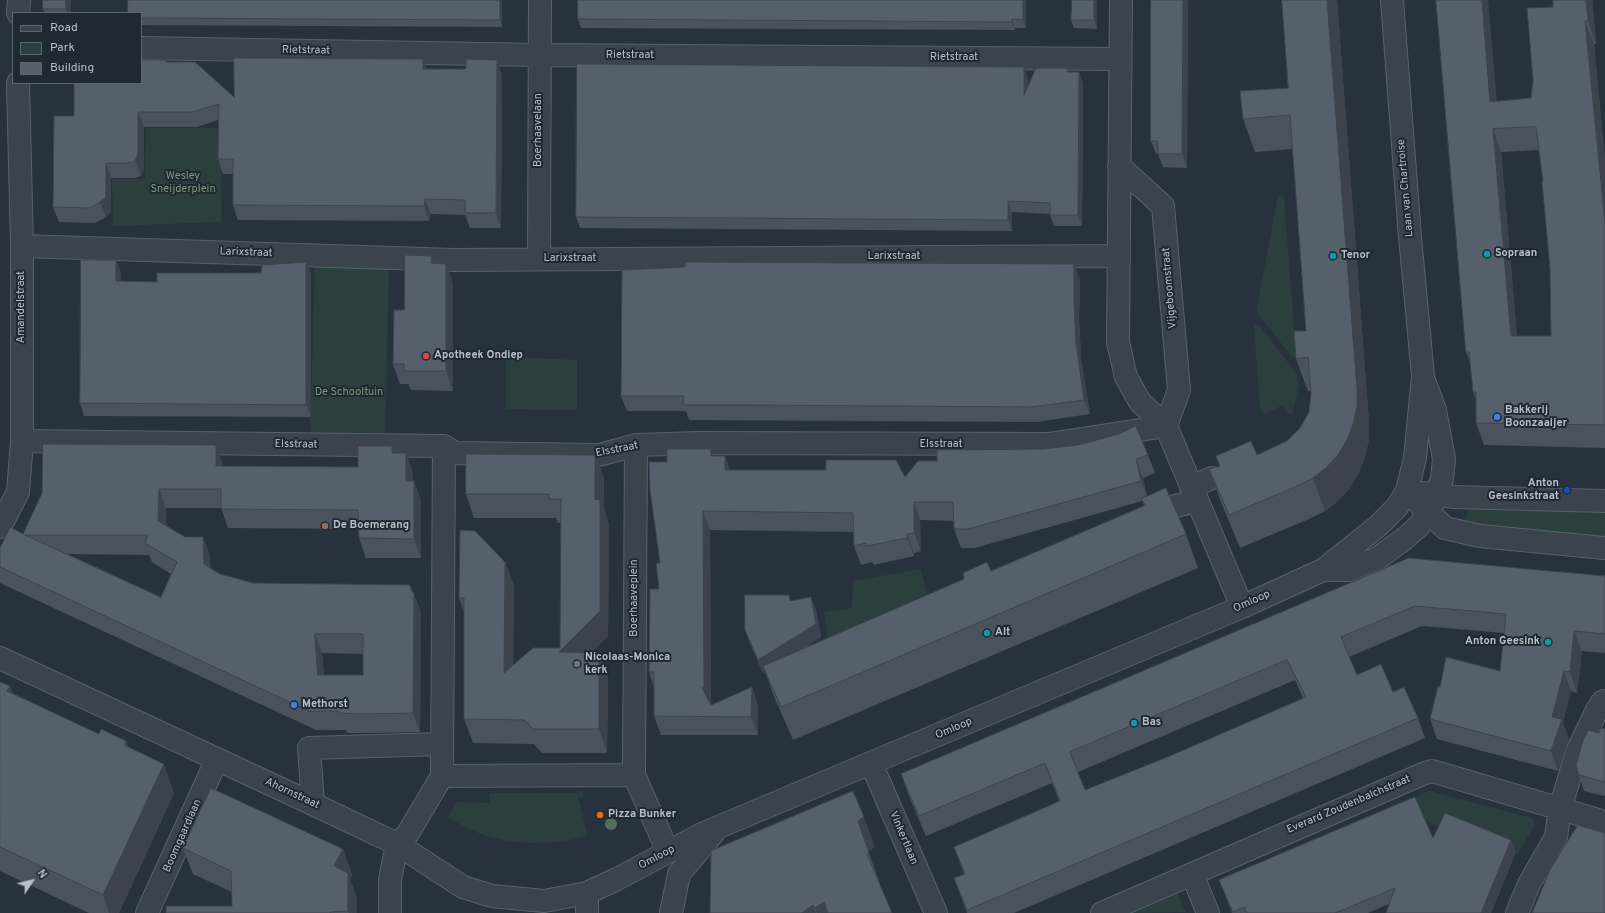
<!DOCTYPE html>
<html>
<head>
<meta charset="utf-8">
<style>
	body { margin:0 }
	#map { position:relative; width:1605px; height:913px; overflow:hidden; background:#28323d; font-family:Overpass,sans-serif }
	canvas { display:block }
	.legend { position:absolute; left:12px; top:12px; width:130px; height:72px; box-sizing:border-box; background:#202932; border:1px solid #5d656e; margin:0; padding:5px 7px; list-style:none; font-size:12px; color:#b8bfc8 }
	.legend li { display:flex; align-items:center; gap:8px; height:20px }
	.legend b { width:20px; border:1px solid #5d656e }
	.north { position:absolute; left:12px; top:861px; width:40px; height:40px; -webkit-text-stroke:3px #202932; paint-order:stroke; rotate:55deg; font-size:11px; font-weight:700; line-height:16px; text-align:center; color:#b8bfc8 }
	.north::after { content:''; display:block; margin:auto; width:14px; height:18px; background:#b8bfc8; clip-path:polygon(50% 0,100% 100%,50% 72%,0 100%) }
</style>
</head>
<body>
<div id="map">
<canvas width="1605" height="913"></canvas>
<ul class="legend">
<li><b style="height:5px;background:#3b444d"></b>Road</li>
<li><b style="height:11px;background:#2b3f3f"></b>Park</li>
<li><b style="height:11px;background:#56606c"></b>Building</li>
</ul>
<div class="north">N</div>
</div>
<script>
const context = document.querySelector('canvas').getContext('2d');
context.lineJoin = 'round';
function fillPath(path, color) { context.fillStyle = color; context.fill(path, 'evenodd'); }
function strokePath(path, color, width, dash) { context.strokeStyle = color; context.lineWidth = width; context.lineCap = dash ? 'butt' : 'round'; context.setLineDash(dash || []); context.stroke(path); }
function label(font, color, halo, rows, align = 'center') {
  context.font = font + ' Overpass,sans-serif'; context.lineWidth = 4; context.setLineDash([]); context.textBaseline = 'middle'; context.strokeStyle = halo; context.fillStyle = color; for (const [text, x, y, turn = 0] of rows) {
    context.save(); context.translate(x, y); context.rotate((+turn || 0) * Math.PI / 180); context.textAlign = isNaN(turn) ? turn : align; if (halo) context.strokeText(text, 0, 0); context.fillText(text, 0, 0); context.restore();
  }
}
const green = new Path2D(`
	M 146,128 L 222,128 L 221,222 L 113,226 L 112,179 L 145,179 Z
	M 1281,194 L 1284,197 L 1296,355 L 1293,358 L 1258,314 L 1257,307 L 1278,196 Z
	M 315,255 L 389,258 L 385,445 L 310,445 Z
	M 1257,325 L 1260,326 L 1297,374 L 1299,385 L 1292,414 L 1289,415 L 1284,408 L 1281,406 L 1265,414 L 1260,410 L 1254,326 Z
	M 506,357 L 577,360 L 577,410 L 506,409 Z
	M 1469,507 L 1605,508 L 1605,542 L 1477,525 L 1465,520 Z
	M 921,569 L 931,610 L 830,655 L 824,612 L 852,608 L 853,581 Z
	M 578,791 L 583,791 L 583,797 L 578,797 L 588,836 C 556,845 512,846 481,834 C 470,830 459,823 448,818 L 456,802 L 490,803 L 490,793 L 577,793 Z
	M 1429,791 L 1532,818 L 1535,825 L 1518,853 L 1448,824 L 1446,830 L 1426,821 L 1420,809 L 1410,800 Z
	M 1177,893 L 1186,912 L 1130,913 Z`);
const minor = new Path2D(`
	M 1121,0 L 1118,342 L 1126,377 L 1140,402 L 1166,426 L 1242,607
	M 18,13 L 19,0
	M 141,48 L 540,55 L 1120,59
	M 1119,166 L 1163,206 L 1179,390 L 1166,426
	M 22,246 L 454,260 L 1118,256
	M 539,259 L 540,0
	M 22,441 L 444,446 L 455,453 L 599,455 L 636,445 L 700,443 L 1049,444 L 1166,426
	M 636,445 L 634,775 L 668,852
	M 1191,487 L 1212,478
	M 1422,493 L 1455,497 L 1605,501
	M 1418,502 L 1445,528 L 1480,536 L 1605,548
	M 1171,507 L 1197,501
	M 0,527 L 18,492 L 22,441 L 22,246 L 18,83
	M 1323,570 L 1349,570 L 1378,558 L 1404,539 L 1420,525 L 1433,503 L 1442,479 L 1444,459 L 1435,410 L 1425,383
	M 0,658 L 313,804 L 397,844 L 463,887 L 492,896 L 544,901 L 587,893 L 615,880 L 702,834 L 1242,607 L 1323,570 L 1378,526 L 1397,507 L 1407,491 L 1415,458 L 1423,376 L 1410,237 L 1392,0
	M 871,763 L 936,913
	M 442,776 L 634,775
	M 313,804 L 309,748 L 442,744
	M 397,844 L 407,835 L 442,776 L 444,446
	M 1192,874 L 1208,913
	M 147,913 L 217,759
	M 390,913 L 390,880 L 397,844
	M 587,913 L 587,893
	M 671,913 L 679,874 L 714,832
	M 1102,913 L 1425,773 L 1432,771 L 1605,822
	M 1517,913 L 1529,884 L 1556,837 L 1560,809 L 1577,752 L 1597,710 L 1602,702 L 1605,701`);
const trees = [
	[611,824]
];
const wall = new Path2D(`
	M 71,0 L 71,13 L 45,13 L 43,9 Z
	M 128,0 L 502,0 L 502,27 L 141,25 L 141,13 Z
	M 1026,0 L 1026,28 L 1015,28 L 1015,30 L 581,28 L 578,19 Z
	M 1097,0 L 1097,29 L 1074,28 L 1071,20 Z
	M 1151,0 L 1188,0 L 1187,168 L 1163,167 L 1158,154 L 1156,154 L 1151,141 Z
	M 1282,0 L 1337,0 L 1369,422 L 1369,439 L 1365,457 L 1359,473 L 1350,488 L 1338,501 L 1325,511 L 1309,519 L 1240,548 L 1221,502 L 1209,469 L 1219,466 L 1216,456 L 1257,455 L 1287,441 L 1300,428 L 1309,412 L 1311,393 L 1311,391 L 1308,391 L 1296,359 L 1306,331 L 1293,149 L 1255,152 L 1243,119 L 1288,88 Z
	M 1553,0 L 1593,0 L 1593,9 L 1596,44 L 1594,44 L 1605,161 L 1605,448 L 1484,445 L 1476,423 L 1476,400 L 1473,392 L 1470,362 L 1466,352 L 1497,101 L 1531,98 L 1553,7 ZM 1539,150 L 1543,181 L 1550,269 L 1551,336 L 1517,336 L 1501,152 Z
	M 423,59 L 427,69 L 502,75 L 501,228 L 470,228 L 465,215 L 431,214 L 429,221 L 238,220 L 233,205 L 233,174 L 223,174 L 218,159 L 218,120 L 197,127 L 144,127 L 144,169 L 141,176 L 135,178 L 111,178 L 111,212 L 106,217 L 95,223 L 59,222 L 53,207 L 74,116 L 166,60 L 167,62 L 234,97 Z
	M 1024,68 L 1028,79 L 1028,85 L 1083,83 L 1082,226 L 1054,226 L 1050,215 L 1050,214 L 1012,212 L 1012,231 L 580,228 L 576,217 Z
	M 116,260 L 121,273 L 121,281 L 157,282 L 261,273 L 306,262 L 311,274 L 311,417 L 84,416 L 80,403 Z
	M 434,263 L 453,283 L 453,391 L 411,390 L 408,384 L 400,384 L 393,364 L 404,310 Z
	M 1080,279 L 1079,317 L 1081,358 L 1090,414 L 1037,422 L 689,420 L 686,411 L 627,411 L 621,396 Z
	M 392,446 L 395,453 L 413,472 L 413,481 L 421,500 L 421,558 L 366,558 L 359,538 L 358,529 L 228,528 L 221,508 L 166,508 L 166,525 L 185,537 L 203,537 L 210,556 L 210,568 L 220,574 L 253,583 L 410,585 L 421,612 L 420,732 L 368,733 L 347,733 L 346,730 L 316,730 L 0,583 L 0,548 L 23,534 L 223,464 L 223,466 L 358,467 ZM 68,554 L 149,555 L 152,562 L 171,574 L 161,597 ZM 322,653 L 363,654 L 363,675 L 324,675 Z
	M 595,455 L 604,479 L 604,509 L 609,524 L 608,636 L 591,653 L 608,677 L 607,753 L 542,753 L 534,744 L 473,743 L 464,719 L 464,612 L 459,598 L 505,562 L 514,586 L 513,665 L 560,648 L 561,523 L 558,523 L 556,518 L 474,518 L 466,494 Z
	M 1148,455 L 1155,473 L 1143,478 L 1147,496 L 1186,534 L 1198,568 L 793,740 L 775,699 L 765,672 L 763,673 L 750,643 L 745,630 L 791,601 L 816,610 L 821,637 L 804,648 L 991,571 L 1144,506 L 1142,501 L 975,548 L 961,548 L 954,529 L 954,521 L 920,520 L 921,551 L 914,553 L 914,556 L 874,565 L 872,562 L 861,565 L 854,546 L 854,532 L 710,530 L 711,705 L 752,687 L 758,706 L 758,735 L 661,735 L 654,716 L 654,688 L 649,672 L 659,589 L 660,563 L 667,462 L 714,456 L 725,456 L 730,470 L 905,477 L 937,461 Z
	M 1409,558 L 1605,576 L 1605,653 L 1582,651 L 1577,693 L 1571,691 L 1563,722 L 1569,739 L 1558,771 L 1437,739 L 1430,719 L 1440,687 L 1500,671 L 1504,633 L 1422,626 L 1349,657 L 1357,675 L 1393,692 L 1418,718 L 1425,738 L 1014,913 L 967,913 L 954,878 L 964,874 L 954,847 L 1059,801 L 1052,783 L 926,836 L 908,794 L 901,774 ZM 1295,680 L 1303,698 L 1170,756 L 1085,790 L 1078,772 Z
	M 0,682 L 10,686 L 12,693 L 99,734 L 126,741 L 128,747 L 174,793 L 119,913 L 89,913 L 0,871 Z
	M 1605,729 L 1605,796 L 1584,791 L 1576,765 Z
	M 1433,838 L 1516,852 L 1491,913 L 1386,913 L 1389,904 L 1368,913 L 1232,913 L 1219,880 Z
	M 875,847 L 868,851 L 880,883 L 879,883 L 892,913 L 710,913 Z
	M 183,848 L 343,849 L 352,875 L 350,879 L 357,899 L 357,913 L 166,913 L 232,906 L 232,892 L 193,874 Z`);
const shadedWall = new Path2D(`
	M 66,0 L 71,0 L 71,13 L 67,13 L 66,9 Z
	M 500,0 L 502,0 L 502,27 L 500,20 Z
	M 1023,0 L 1026,0 L 1026,28 L 1023,20 Z
	M 1094,0 L 1097,0 L 1097,29 L 1094,20 Z
	M 1183,0 L 1188,0 L 1187,168 L 1182,154 Z
	M 1327,0 L 1337,0 L 1369,422 L 1369,439 L 1365,457 L 1359,473 L 1350,488 L 1338,501 L 1325,511 L 1313,478 Z
	M 1482,0 L 1488,0 L 1499,125 L 1490,102 Z
	M 1586,0 L 1593,0 L 1593,9 L 1596,44 L 1588,21 Z
	M 1012,19 L 1015,28 L 1015,30 L 1012,22 Z
	M 1585,21 L 1594,44 L 1605,161 L 1605,223 Z
	M 423,59 L 429,74 L 423,69 Z
	M 497,60 L 502,75 L 501,228 L 496,213 Z
	M 1024,68 L 1028,79 L 1028,106 L 1024,95 Z
	M 1079,72 L 1083,83 L 1082,226 L 1078,215 Z
	M 138,112 L 144,127 L 144,169 L 141,176 L 135,161 Z
	M 1493,129 L 1501,152 L 1519,359 L 1511,336 Z
	M 106,163 L 111,178 L 111,212 L 106,217 L 100,202 Z
	M 425,199 L 431,214 L 429,221 L 424,206 Z
	M 1008,201 L 1012,212 L 1012,231 L 1008,220 Z
	M 432,256 L 439,275 L 431,263 Z
	M 116,260 L 121,273 L 121,293 L 116,281 Z
	M 306,262 L 311,274 L 311,417 L 306,405 Z
	M 446,264 L 453,283 L 453,391 L 446,371 Z
	M 1074,264 L 1080,279 L 1079,317 L 1081,358 L 1090,414 L 1084,400 L 1076,343 L 1074,302 Z
	M 216,445 L 223,464 L 223,485 L 216,466 Z
	M 392,446 L 399,465 L 392,453 Z
	M 711,449 L 718,467 L 711,456 Z
	M 406,453 L 413,472 L 413,500 L 406,481 Z
	M 595,455 L 604,479 L 604,509 L 609,524 L 608,636 L 568,676 L 559,652 L 595,499 Z
	M 725,456 L 732,475 L 725,470 Z
	M 1136,459 L 1143,478 L 1148,499 L 1141,481 Z
	M 414,481 L 421,500 L 421,558 L 414,539 Z
	M 159,489 L 166,508 L 165,540 L 158,521 Z
	M 914,502 L 920,520 L 921,551 L 914,533 Z
	M 703,511 L 710,530 L 711,705 L 702,688 Z
	M 907,534 L 914,553 L 914,556 L 907,538 Z
	M 203,537 L 210,556 L 211,583 L 204,564 Z
	M 505,562 L 514,586 L 513,697 L 504,673 Z
	M 410,585 L 421,612 L 420,732 L 413,713 Z
	M 811,597 L 816,610 L 821,637 L 765,672 L 763,666 L 765,672 L 763,673 L 758,660 Z
	M 1574,631 L 1582,651 L 1577,693 L 1570,672 Z
	M 315,634 L 322,653 L 325,695 L 318,675 Z
	M 599,653 L 608,677 L 607,753 L 599,729 Z
	M 1564,671 L 1571,691 L 1563,722 L 1569,739 L 1558,771 L 1551,751 L 1552,717 Z
	M 10,686 L 20,715 L 7,691 Z
	M 752,687 L 758,706 L 758,735 L 751,717 Z
	M 126,741 L 137,770 L 124,745 Z
	M 164,764 L 174,793 L 119,913 L 109,913 L 103,895 Z
	M 864,817 L 875,847 L 868,851 L 880,883 L 858,821 Z
	M 1511,840 L 1516,852 L 1491,913 L 1481,913 Z
	M 343,849 L 352,875 L 350,879 L 357,899 L 357,913 L 349,913 L 334,866 Z
	M 824,902 L 827,913 L 817,913 L 815,908 Z
	M 813,905 L 816,913 L 802,913 Z`);
const building = new Path2D(`
	M 43,0 L 66,0 L 66,9 L 43,9 Z
	M 128,0 L 500,0 L 500,20 L 141,18 L 141,13 L 128,13 Z
	M 578,0 L 1023,0 L 1023,20 L 1012,19 L 1012,22 L 578,19 Z
	M 1072,0 L 1094,0 L 1094,20 L 1071,20 Z
	M 1151,0 L 1183,0 L 1182,154 L 1158,154 L 1158,141 L 1151,141 Z
	M 1282,0 L 1327,0 L 1357,389 L 1357,407 L 1353,424 L 1347,440 L 1338,455 L 1326,468 L 1313,478 L 1297,486 L 1229,515 L 1209,469 L 1220,466 L 1216,456 L 1251,441 L 1257,455 L 1287,441 L 1300,428 L 1309,412 L 1311,393 L 1308,357 L 1296,359 L 1294,331 L 1306,331 L 1290,115 L 1243,119 L 1240,91 L 1288,88 Z
	M 1436,0 L 1482,0 L 1490,102 L 1531,98 L 1533,80 L 1527,8 L 1553,7 L 1553,0 L 1586,0 L 1588,21 L 1585,21 L 1605,222 L 1605,425 L 1476,423 L 1476,392 L 1473,392 L 1469,352 L 1466,352 ZM 1536,127 L 1543,181 L 1542,181 L 1550,269 L 1551,336 L 1511,336 L 1493,129 Z
	M 234,58 L 423,59 L 423,69 L 466,69 L 466,59 L 497,60 L 496,213 L 465,213 L 465,200 L 425,199 L 424,206 L 233,205 L 233,159 L 218,159 L 219,104 L 192,112 L 138,112 L 138,154 L 135,161 L 129,163 L 106,163 L 106,197 L 100,202 L 90,208 L 53,207 L 54,116 L 74,116 L 74,83 L 141,83 L 141,60 L 166,60 L 166,62 L 195,62 L 234,97 Z
	M 577,64 L 1023,67 L 1024,68 L 1024,95 L 1036,68 L 1067,68 L 1067,72 L 1079,72 L 1078,215 L 1050,215 L 1050,203 L 1008,201 L 1008,220 L 576,217 Z
	M 405,255 L 432,256 L 431,263 L 446,264 L 446,371 L 404,371 L 404,364 L 393,364 L 394,310 L 404,310 Z
	M 81,260 L 116,260 L 116,281 L 157,282 L 157,273 L 261,273 L 262,265 L 306,262 L 306,405 L 80,403 Z
	M 685,262 L 1074,264 L 1074,302 L 1076,343 L 1084,400 L 1032,407 L 754,405 L 683,405 L 684,396 L 621,396 L 622,270 L 685,267 Z
	M 1136,426 L 1148,455 L 1136,459 L 1141,481 L 968,529 L 954,529 L 953,502 L 914,502 L 914,533 L 907,534 L 907,538 L 867,546 L 866,543 L 854,546 L 853,513 L 703,511 L 704,687 L 702,688 L 711,705 L 752,687 L 751,717 L 654,716 L 654,672 L 649,672 L 650,589 L 659,589 L 656,563 L 660,563 L 650,490 L 649,462 L 667,462 L 667,449 L 711,449 L 711,456 L 725,456 L 725,470 L 826,470 L 826,460 L 896,460 L 905,477 L 918,461 L 937,461 L 937,450 L 1043,449 L 1078,445 L 1119,434 Z
	M 43,444 L 216,445 L 216,466 L 358,467 L 358,446 L 392,446 L 392,453 L 406,453 L 406,481 L 414,481 L 414,539 L 359,538 L 358,510 L 221,509 L 221,489 L 159,489 L 158,521 L 185,537 L 203,537 L 204,564 L 220,574 L 253,583 L 410,585 L 411,591 L 414,593 L 413,713 L 361,714 L 340,713 L 339,711 L 309,711 L 0,567 L 0,548 L 10,527 L 23,534 L 42,493 ZM 25,535 L 148,535 L 145,543 L 177,562 L 161,597 ZM 315,634 L 363,634 L 363,675 L 318,675 Z
	M 466,454 L 595,455 L 595,499 L 600,500 L 600,611 L 559,652 L 599,653 L 599,729 L 533,729 L 525,720 L 464,719 L 464,598 L 459,598 L 460,530 L 475,531 L 505,562 L 504,673 L 533,648 L 560,648 L 561,499 L 549,499 L 549,494 L 466,494 Z
	M 1166,488 L 1186,534 L 781,707 L 763,666 L 964,579 L 963,573 L 987,562 L 991,571 L 1146,505 L 1141,499 Z
	M 1409,558 L 1605,576 L 1605,634 L 1574,631 L 1570,672 L 1564,671 L 1552,717 L 1562,719 L 1551,751 L 1430,719 L 1438,686 L 1440,687 L 1446,657 L 1500,671 L 1506,614 L 1415,606 L 1341,637 L 1357,675 L 1381,664 L 1393,692 L 1404,687 L 1418,718 L 967,910 L 954,878 L 965,874 L 954,847 L 1060,801 L 1045,763 L 919,816 L 901,774 ZM 1287,660 L 1306,697 L 1170,756 L 1085,790 L 1070,752 Z
	M 745,595 L 789,595 L 790,601 L 811,597 L 816,624 L 758,660 L 745,630 Z
	M 0,682 L 10,686 L 7,691 L 99,734 L 101,729 L 126,741 L 124,745 L 164,764 L 103,895 L 0,847 Z
	M 1601,728 L 1605,729 L 1605,782 L 1579,775 L 1576,765 L 1583,741 L 1588,730 L 1599,733 Z
	M 211,788 L 343,849 L 334,866 L 348,873 L 348,911 L 330,912 L 331,913 L 166,913 L 166,906 L 232,906 L 231,871 L 183,848 Z
	M 853,791 L 864,817 L 858,821 L 869,853 L 867,854 L 892,913 L 828,913 L 824,902 L 815,908 L 813,905 L 802,913 L 710,913 L 711,851 Z
	M 1415,797 L 1433,838 L 1445,813 L 1511,840 L 1481,913 L 1386,913 L 1395,888 L 1335,913 L 1247,913 L 1244,907 L 1233,912 L 1219,880 Z
	M 1578,825 L 1605,833 L 1605,913 L 1532,913 L 1550,870 Z`);
const markers = [
	[1487,254,4,"#0f9aa8"],
	[1333,256,4,"#0f9aa8"],
	[426,356,4,"#e0444e"],
	[1497,417,4,"#3f7fe0"],
	[1567,490,4,"#1a4fb4"],
	[325,526,4,"#8d6e63"],
	[987,633,4,"#0f9aa8"],
	[1548,642,4,"#0f9aa8"],
	[577,664,4,"#6b7280"],
	[294,705,4,"#3f7fe0"],
	[1134,723,4,"#0f9aa8"],
	[600,815,4,"#e8710a"]
];
const streetNames = [
	["Rietstraat",306,51,1],
	["Rietstraat",630,56],
	["Rietstraat",954,58],
	["Boerhaavelaan",539,130,-90],
	["Laan van Chartroise",1406,188,-95],
	["Larixstraat",246,253,2],
	["Larixstraat",894,257],
	["Larixstraat",570,259],
	["Vijgeboomstraat",1170,288,-95],
	["Amandelstraat",22,307,-90],
	["Elsstraat",296,445,1],
	["Elsstraat",941,445],
	["Elsstraat",617,450,-11],
	["Boerhaaveplein",635,598,-90],
	["Omloop",1252,602,-24],
	["Omloop",954,729,-23],
	["Ahornstraat",292,794,25],
	["Everard Zoudenbalchstraat",1349,805,-23],
	["Boomgaardlaan",183,836,-66],
	["Vinkertlaan",903,838,67],
	["Omloop",657,858,-28]
];
const parkNames = [
	["Wesley",183,177],
	["Sneijderplein",183,190],
	["De Schooltuin",349,393]
];
const poiNames = [
	["Sopraan",1495,254],
	["Tenor",1341,256],
	["Apotheek Ondiep",434,356],
	["Bakkerij",1505,411],
	["Boonzaaijer",1505,424],
	["Anton",1559,484,"right"],
	["Geesinkstraat",1559,497,"right"],
	["De Boemerang",333,526],
	["Alt",995,633],
	["Anton Geesink",1540,642,"right"],
	["Nicolaas-Monica",585,658],
	["kerk",585,671],
	["Methorst",302,705],
	["Bas",1142,723],
	["Pizza Bunker",608,815]
];
fillPath(green, '#2b3f3f');
strokePath(minor, '#59626b', 24);
strokePath(minor, '#3b444d', 22);
context.fillStyle = '#546c61';
for (const [x, y] of trees) { context.beginPath(); context.arc(x, y, 6, 0, 2 * Math.PI); context.fill(); }
fillPath(wall, '#4a535d');
fillPath(shadedWall, '#3c434c');
fillPath(building, '#56606c');
strokePath(building, '#3c434c', 1);
for (const [x, y, r, color] of markers) { const dot = new Path2D(); dot.arc(x, y, r, 0, 2 * Math.PI); context.fillStyle = color; context.fill(dot); strokePath(dot, '#202932', 1.5); }
label('11px', '#b8bfc8', '#202932', streetNames);
label('11px', '#789b7f', '#202932', parkNames);
label('bold 11px', '#b8bfc8', '#202932', poiNames, 'left');
</script>
</body>
</html>
